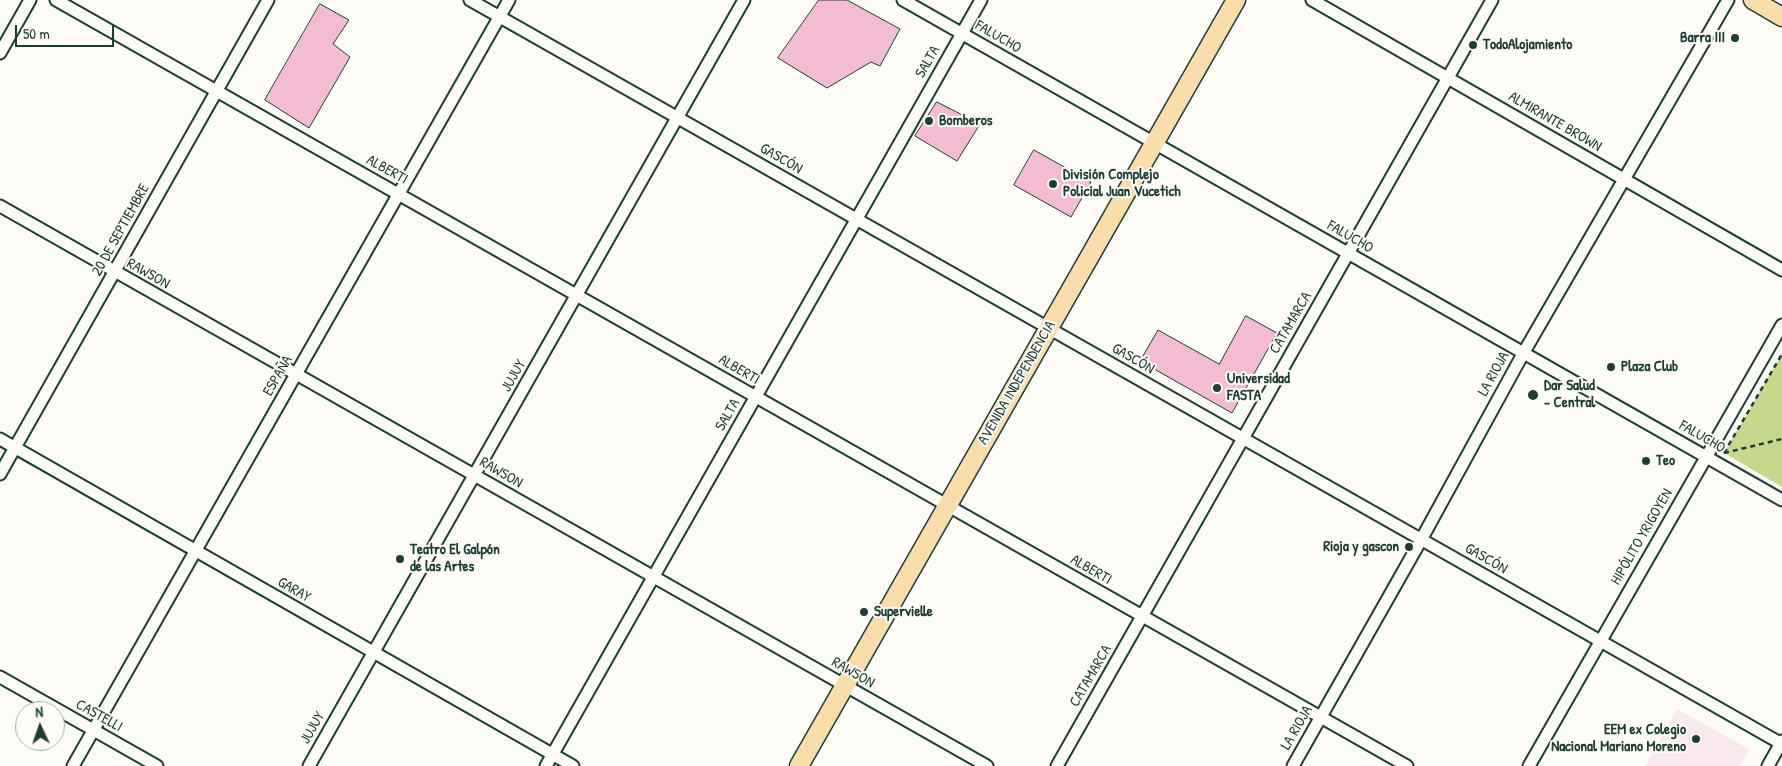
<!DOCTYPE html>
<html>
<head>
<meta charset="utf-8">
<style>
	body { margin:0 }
	#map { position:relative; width:1782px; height:766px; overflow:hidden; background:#fdfcf7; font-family:"Patrick Hand",sans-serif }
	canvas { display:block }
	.north { position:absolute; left:15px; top:701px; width:50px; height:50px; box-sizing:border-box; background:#fdfcf7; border:1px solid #a4b0a9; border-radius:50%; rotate:357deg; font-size:14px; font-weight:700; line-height:20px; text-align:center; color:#1f3d34 }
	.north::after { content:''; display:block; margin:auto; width:18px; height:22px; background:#1f3d34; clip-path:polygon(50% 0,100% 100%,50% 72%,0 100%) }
	.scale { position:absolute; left:15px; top:25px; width:99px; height:22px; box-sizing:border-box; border:2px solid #1f3d34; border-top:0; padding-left:6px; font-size:15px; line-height:18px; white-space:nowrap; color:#1f3d34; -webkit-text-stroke:4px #fdfcf7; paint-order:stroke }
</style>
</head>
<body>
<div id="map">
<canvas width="1782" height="766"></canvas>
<div class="north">N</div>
<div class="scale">50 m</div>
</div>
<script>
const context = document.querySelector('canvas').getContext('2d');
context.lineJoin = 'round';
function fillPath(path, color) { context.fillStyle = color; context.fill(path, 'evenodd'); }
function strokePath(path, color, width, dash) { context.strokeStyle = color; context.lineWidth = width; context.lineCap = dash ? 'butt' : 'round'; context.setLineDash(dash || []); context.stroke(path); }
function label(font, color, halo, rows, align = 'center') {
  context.font = font + ' "Patrick Hand",sans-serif'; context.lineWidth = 4; context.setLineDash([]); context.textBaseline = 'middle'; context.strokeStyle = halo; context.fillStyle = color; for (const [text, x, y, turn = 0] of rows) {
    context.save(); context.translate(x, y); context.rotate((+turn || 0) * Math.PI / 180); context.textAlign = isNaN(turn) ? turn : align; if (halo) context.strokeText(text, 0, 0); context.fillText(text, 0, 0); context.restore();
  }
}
const built = new Path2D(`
	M 1677,709 L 1749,749 L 1740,766 L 1645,766 Z`);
const green = new Path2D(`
	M 1782,354 L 1782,487 L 1724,453 Z`);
const building = new Path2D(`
	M 819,0 L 847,0 L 900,29 L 880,66 L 871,62 L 827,88 L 778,58 Z
	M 320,4 L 349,20 L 333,44 L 350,57 L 309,128 L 265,100 Z
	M 937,102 L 980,124 L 957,161 L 915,136 Z
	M 1034,150 L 1091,182 L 1071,217 L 1014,185 Z
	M 1246,316 L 1277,333 L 1232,413 L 1140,361 L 1158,330 L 1219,364 Z`);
const path = new Path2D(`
	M 1724,453 L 1782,354
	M 1724,453 L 1782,439`);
const street = new Path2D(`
	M 56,0 L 1407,766
	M 470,0 L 1782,744
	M 903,0 L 1782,500
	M 1312,0 L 1782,270
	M 0,53 L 30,0
	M 0,206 L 987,766
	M 0,439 L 573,766
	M 0,474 L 268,0
	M 0,677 L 157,766
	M 73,766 L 509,0
	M 309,766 L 744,0
	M 546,766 L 981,0
	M 1057,766 L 1492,0
	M 1293,766 L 1421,540 L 1524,352 L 1728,0
	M 1529,766 L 1782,325
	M 1768,766 L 1782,741`);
const primary = new Path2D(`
	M 1753,0 L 1782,17
	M 799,766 L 1236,0`);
const markers = [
	[1735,38,5,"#1f3d34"],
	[1473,45,5,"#1f3d34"],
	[929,121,5,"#1f3d34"],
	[1053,184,5,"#1f3d34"],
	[1611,367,5,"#1f3d34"],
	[1217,388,5,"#1f3d34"],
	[1533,395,6,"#1f3d34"],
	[1646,461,5,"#1f3d34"],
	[1409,547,5,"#1f3d34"],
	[400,559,5,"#1f3d34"],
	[864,612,5,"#1f3d34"],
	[1696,739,5,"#1f3d34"]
];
const streetNames = [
	["FALUCHO",998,37,30],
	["SALTA",928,62,-60],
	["ALMIRANTE BROWN",1555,122,30],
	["GASCÓN",781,159,30],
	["ALBERTI",387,170,29],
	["20 DE SEPTIEMBRE",121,230,-61],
	["FALUCHO",1350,237,30],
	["RAWSON",148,274,29],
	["CATAMARCA",1291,323,-60],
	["GASCÓN",1133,359,30],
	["ALBERTI",739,370,30],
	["LA RIOJA",1494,374,-61],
	["ESPAÑA",278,376,-60],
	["JUJUY",514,376,-60],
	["AVENIDA INDEPENDENCIA",1017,383,-60],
	["SALTA",728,415,-60],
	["FALUCHO",1702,437,30],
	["RAWSON",501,473,30],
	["HIPÓLITO YRIGOYEN",1642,537,-60],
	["GASCÓN",1486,559,30],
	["ALBERTI",1091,570,30],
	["GARAY",294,590,30],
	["RAWSON",853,673,30],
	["CATAMARCA",1091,676,-60],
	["CASTELLI",99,716,29],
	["JUJUY",313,728,-60],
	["LA RIOJA",1297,728,-60]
];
const poiNames = [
	["Barra III",1725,38,"right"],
	["TodoAlojamiento",1483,45],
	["Bomberos",939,121],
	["División Complejo",1063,175],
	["Policial Juan Vucetich",1063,192],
	["Plaza Club",1621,367],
	["Universidad",1227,379],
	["FASTA",1227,396],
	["Dar Salud",1544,386],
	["- Central",1544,403],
	["Teo",1656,461],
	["Rioja y gascon",1399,547,"right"],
	["Teatro El Galpón",410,550],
	["de las Artes",410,567],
	["Supervielle",874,612],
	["EEM ex Colegio",1686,730,"right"],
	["Nacional Mariano Moreno",1686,747,"right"]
];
fillPath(built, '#fae9ec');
fillPath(green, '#c5d88d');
fillPath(building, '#f3bcd2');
strokePath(building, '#1f3d34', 1);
strokePath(street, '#1f3d34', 15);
strokePath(primary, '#1f3d34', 21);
strokePath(path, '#1f3d34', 2.5, [5, 4]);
strokePath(street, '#fdfcf7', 11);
strokePath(primary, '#f9ddab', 18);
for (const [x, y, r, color] of markers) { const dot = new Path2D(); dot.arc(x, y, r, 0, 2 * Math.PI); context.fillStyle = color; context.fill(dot); strokePath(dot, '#fdfcf7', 2); }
label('15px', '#1f3d34', '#fdfcf7', streetNames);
label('bold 15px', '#1f3d34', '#fdfcf7', poiNames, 'left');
</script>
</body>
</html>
